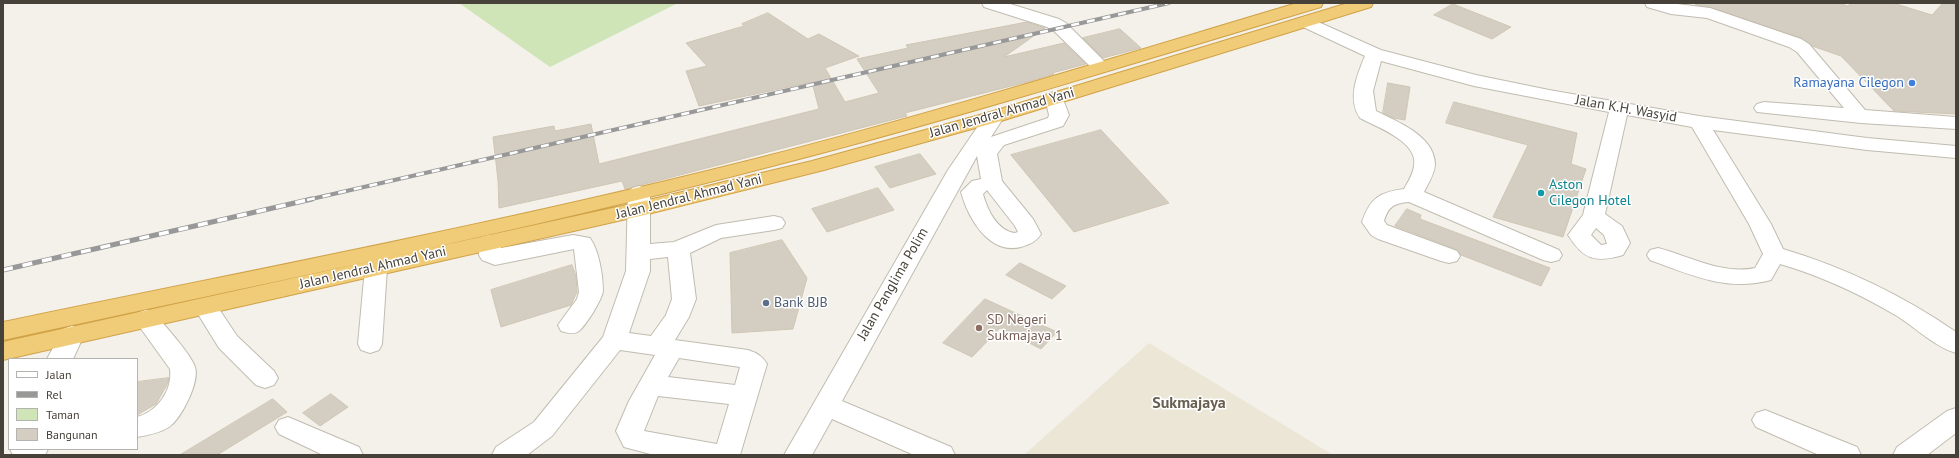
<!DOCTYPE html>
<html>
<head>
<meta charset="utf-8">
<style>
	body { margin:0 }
	#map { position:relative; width:1959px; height:458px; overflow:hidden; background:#f4f1ea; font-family:"PT Sans",sans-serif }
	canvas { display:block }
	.frame { position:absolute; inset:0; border:4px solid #474239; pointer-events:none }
	.legend { position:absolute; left:8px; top:358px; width:130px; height:92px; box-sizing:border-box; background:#fff; border:1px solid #b5b3b0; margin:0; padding:5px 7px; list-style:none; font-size:12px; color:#474239 }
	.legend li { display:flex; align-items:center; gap:8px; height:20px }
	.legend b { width:20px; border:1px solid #b5b3b0 }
</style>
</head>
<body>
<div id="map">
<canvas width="1959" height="458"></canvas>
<div class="frame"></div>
<ul class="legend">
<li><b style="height:5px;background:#fff"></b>Jalan</li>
<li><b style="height:5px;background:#989898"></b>Rel</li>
<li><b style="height:11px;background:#cfe4b7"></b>Taman</li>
<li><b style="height:11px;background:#d4cdc1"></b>Bangunan</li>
</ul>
</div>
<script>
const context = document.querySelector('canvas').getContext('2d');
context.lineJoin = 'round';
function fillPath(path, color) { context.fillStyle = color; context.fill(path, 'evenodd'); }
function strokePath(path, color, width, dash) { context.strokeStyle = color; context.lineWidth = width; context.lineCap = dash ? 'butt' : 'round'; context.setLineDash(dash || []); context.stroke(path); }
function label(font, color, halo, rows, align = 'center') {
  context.font = font + ' "PT Sans",sans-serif'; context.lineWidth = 3; context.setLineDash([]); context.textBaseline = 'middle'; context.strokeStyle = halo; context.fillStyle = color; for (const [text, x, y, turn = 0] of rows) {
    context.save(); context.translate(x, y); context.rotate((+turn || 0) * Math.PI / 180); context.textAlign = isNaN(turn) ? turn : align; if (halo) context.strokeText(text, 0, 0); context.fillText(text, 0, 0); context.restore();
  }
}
const education = new Path2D(`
	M 1149,343 L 1333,455 L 1024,455 Z`);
const green = new Path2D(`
	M 459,3 L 678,3 L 550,67 Z`);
const building = new Path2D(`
	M 1696,3 L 1839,3 L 1848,6 L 1851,3 L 1893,3 L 1932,15 L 1943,3 L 1956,3 L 1956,114 L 1894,111 L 1841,56 L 1812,46 L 1801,38 L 1710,7 L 1696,5 Z
	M 1453,4 L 1511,27 L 1492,39 L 1434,15 Z
	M 768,13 L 808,39 L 819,34 L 859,56 L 825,68 L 845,102 L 879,93 L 857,59 L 908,48 L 906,45 L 1027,22 L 1045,28 L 1004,57 L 1064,43 L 1086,64 L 1052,73 L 1054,74 L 1031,81 L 905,113 L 907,116 L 653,182 L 625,189 L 622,181 L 499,208 L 498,180 L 493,137 L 554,126 L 555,131 L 591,124 L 599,164 L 819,109 L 812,82 L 699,106 L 686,71 L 707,66 L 686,43 L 744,26 L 742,24 Z
	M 1120,29 L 1141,48 L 1103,58 L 1083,38 Z
	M 1388,83 L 1410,87 L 1405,120 L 1393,118 L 1383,113 Z
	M 1454,102 L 1577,133 L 1571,164 L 1586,169 L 1563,237 L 1493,217 L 1528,145 L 1446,123 Z
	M 1101,130 L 1169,203 L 1074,232 L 1011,155 Z
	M 920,154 L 936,174 L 890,188 L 875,167 Z
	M 878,188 L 894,210 L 827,232 L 812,209 Z
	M 1407,209 L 1421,215 L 1420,219 L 1550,268 L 1541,286 L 1461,255 L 1458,250 L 1395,226 Z
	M 782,240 L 807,278 L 793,329 L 732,333 L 730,253 Z
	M 1020,263 L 1066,286 L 1052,299 L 1006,275 Z
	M 572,265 L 576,276 L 577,292 L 571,305 L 501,327 L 491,290 Z
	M 985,299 L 1057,332 L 1041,349 L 1000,328 L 972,357 L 943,343 Z
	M 169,378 L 168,383 L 156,404 L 137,415 L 137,382 Z
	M 331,394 L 348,407 L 320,426 L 303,413 Z
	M 273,399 L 287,412 L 217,455 L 180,455 Z`);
const minor = new Path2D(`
	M 982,3 L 1007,3 L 1059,19 L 1066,23 L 1110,67 L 1107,71 L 1101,72 L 1095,71 L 1054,31 L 1047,27 L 984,7 Z
	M 1645,3 L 1669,3 L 1710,8 L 1801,39 L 1809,44 L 1865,110 L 1956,117 L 1956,129 L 1861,123 L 1757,112 L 1754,108 L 1757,104 L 1764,102 L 1844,108 L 1797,52 L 1789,47 L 1707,18 L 1671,14 L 1647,7 Z
	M 1307,17 L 1381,50 L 1476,75 L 1549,90 L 1699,116 L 1867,138 L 1956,146 L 1956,158 L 1867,150 L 1713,130 L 1771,224 L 1783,249 C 1846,268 1902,295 1956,332 L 1956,353 C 1935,347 1916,328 1897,316 C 1860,294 1821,276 1780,264 L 1771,280 C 1727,292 1691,275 1650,260 L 1647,255 L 1650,250 L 1658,248 C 1689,256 1722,275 1755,268 L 1763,254 L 1749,224 L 1692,127 L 1627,115 L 1605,214 L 1622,226 L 1630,243 L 1623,255 C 1595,263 1584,260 1568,235 L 1583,215 L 1609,112 L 1474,86 L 1381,61 L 1373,91 L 1376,111 C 1397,122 1434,135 1435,164 C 1435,173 1428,184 1424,192 L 1559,250 L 1562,255 L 1559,260 L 1551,262 L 1543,260 L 1409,202 C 1394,203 1388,207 1384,221 L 1387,225 L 1457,251 L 1460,256 L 1457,261 L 1449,263 L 1441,261 L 1378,239 L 1371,235 L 1362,222 C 1370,198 1380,192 1404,189 C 1408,182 1413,174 1414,166 C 1419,142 1377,127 1360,118 C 1347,99 1357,75 1365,56 L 1301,26 L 1298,22 L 1301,18 ZM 1596,228 L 1604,235 L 1607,244 L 1601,245 L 1591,235 Z
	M 1054,92 L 1061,94 L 1069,115 L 1063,126 L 1004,145 L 997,154 L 1002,181 L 1033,219 L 1041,234 C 1036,242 1030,244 1021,247 C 989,255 968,218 961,192 L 972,181 L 981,179 L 977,156 L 842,401 L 951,447 L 955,455 L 914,455 L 832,419 L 812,455 L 784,455 L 948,170 L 987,113 L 994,111 L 1001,113 L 1004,117 L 991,137 L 1048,118 L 1049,115 L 1045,98 L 1047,94 ZM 987,190 L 1015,226 L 1018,232 L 1015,233 C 997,231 987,209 983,194 Z
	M 639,186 L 646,188 L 650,193 L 650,244 L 674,242 L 716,225 L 774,216 L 782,218 L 785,223 L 782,228 L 774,230 L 721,238 L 690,253 L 696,299 L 689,317 L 675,340 L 748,350 C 757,353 762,356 767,364 L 740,455 L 654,455 L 624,447 L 616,431 L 629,401 L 655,355 L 620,350 L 552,436 L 527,455 L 492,455 L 496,447 L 534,422 L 603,337 L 626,271 L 628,193 L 632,188 ZM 668,257 L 672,299 L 666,315 L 651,336 L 629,333 L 650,271 L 650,259 ZM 679,358 L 740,367 L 735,385 L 668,377 ZM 658,396 L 729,404 L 717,444 L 644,431 Z
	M 490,235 L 498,237 L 501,242 L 501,248 L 573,235 L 590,238 C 599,251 603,275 603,291 C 602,300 586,325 579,331 C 574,335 567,333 561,331 L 558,325 L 577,299 L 579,292 L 574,249 L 495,265 L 482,260 L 479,255 L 479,242 L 482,237 Z
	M 376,260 L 384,263 L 387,268 L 382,344 L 379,350 L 370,353 L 361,350 L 358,344 L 365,268 L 368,263 Z
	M 205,298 L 213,300 L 237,336 L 274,371 L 278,378 L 274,385 L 265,388 L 256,385 L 219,348 L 193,306 L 197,300 Z
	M 146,310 L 155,313 C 165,327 190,352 195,367 C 200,382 181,419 169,427 C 160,433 148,435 137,437 L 137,417 C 157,412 173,390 170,369 L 134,319 L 137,313 Z
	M 72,326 L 81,329 L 84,335 L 73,359 L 47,359 L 63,329 Z
	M 1956,408 L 1956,433 L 1927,455 L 1893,455 L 1897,447 L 1947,411 Z
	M 1765,410 L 1857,447 L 1861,455 L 1819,455 L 1756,427 L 1752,420 L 1756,413 Z
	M 288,417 L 359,447 L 363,455 L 323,455 L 279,434 L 275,427 L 279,420 Z
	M 10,449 L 48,449 L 45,455 L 13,455 Z`);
const highway = new Path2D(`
	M 1297,3 L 1323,3 L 1321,7 C 1140,61 959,118 776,165 C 521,232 261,284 3,340 L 3,322 C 257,269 512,221 763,157 C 942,111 1119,56 1297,3 Z
	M 1348,3 L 1373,3 L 1371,7 L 1001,121 L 824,170 L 640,216 L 3,360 L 3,342 L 640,202 L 812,161 L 987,113 Z`);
const railFar1 = new Path2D(`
	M 307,200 L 1169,3`);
const rail = new Path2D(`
	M 3,270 L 312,199`);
const markers = [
	[1912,83,4,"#3f7fe0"],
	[1541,193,4,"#0f9aa8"],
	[766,303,4,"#5c6f8a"],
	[979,328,4,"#8d6e63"]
];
const shopNames = [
	["Ramayana Cilegon",1904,83]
];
const streetNames = [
	["Jalan K.H. Wasyid",1626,109,10],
	["Jalan Jendral Ahmad Yani",1002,113,-16],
	["Jalan Jendral Ahmad Yani",689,197,-14],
	["Jalan Jendral Ahmad Yani",373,268,-13],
	["Jalan Panglima Polim",893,284,-60]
];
const cultureNames = [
	["Aston",1549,185],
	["Cilegon Hotel",1549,201]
];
const serviceNames = [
	["Bank BJB",774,303]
];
const educationNames = [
	["SD Negeri",987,320],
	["Sukmajaya 1",987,336]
];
const quarterNames = [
	["Sukmajaya",1189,403]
];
fillPath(education, '#ebe6d6');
fillPath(green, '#cfe4b7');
fillPath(building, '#d4cdc1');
strokePath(building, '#cfc5b4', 1);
strokePath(minor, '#c1bcb0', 2);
strokePath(highway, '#d0a248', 2);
fillPath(minor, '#fff');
fillPath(highway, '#f1cc78');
strokePath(railFar1, '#989898', 4);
strokePath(rail, '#989898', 5);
strokePath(railFar1, '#fff', 2.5, [8]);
strokePath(rail, '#fff', 3.5, [10]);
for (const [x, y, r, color] of markers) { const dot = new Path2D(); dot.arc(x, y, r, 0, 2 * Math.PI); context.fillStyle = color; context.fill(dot); strokePath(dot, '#fff', 1.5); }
label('14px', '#366cbe', '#fff', shopNames, 'right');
label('14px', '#474239', '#fff', streetNames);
label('14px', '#0d838f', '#fff', cultureNames, 'left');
label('14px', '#4e5e75', '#fff', serviceNames, 'left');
label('14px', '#785e54', '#fff', educationNames, 'left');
label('bold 16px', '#696051', '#fff', quarterNames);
</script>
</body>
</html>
